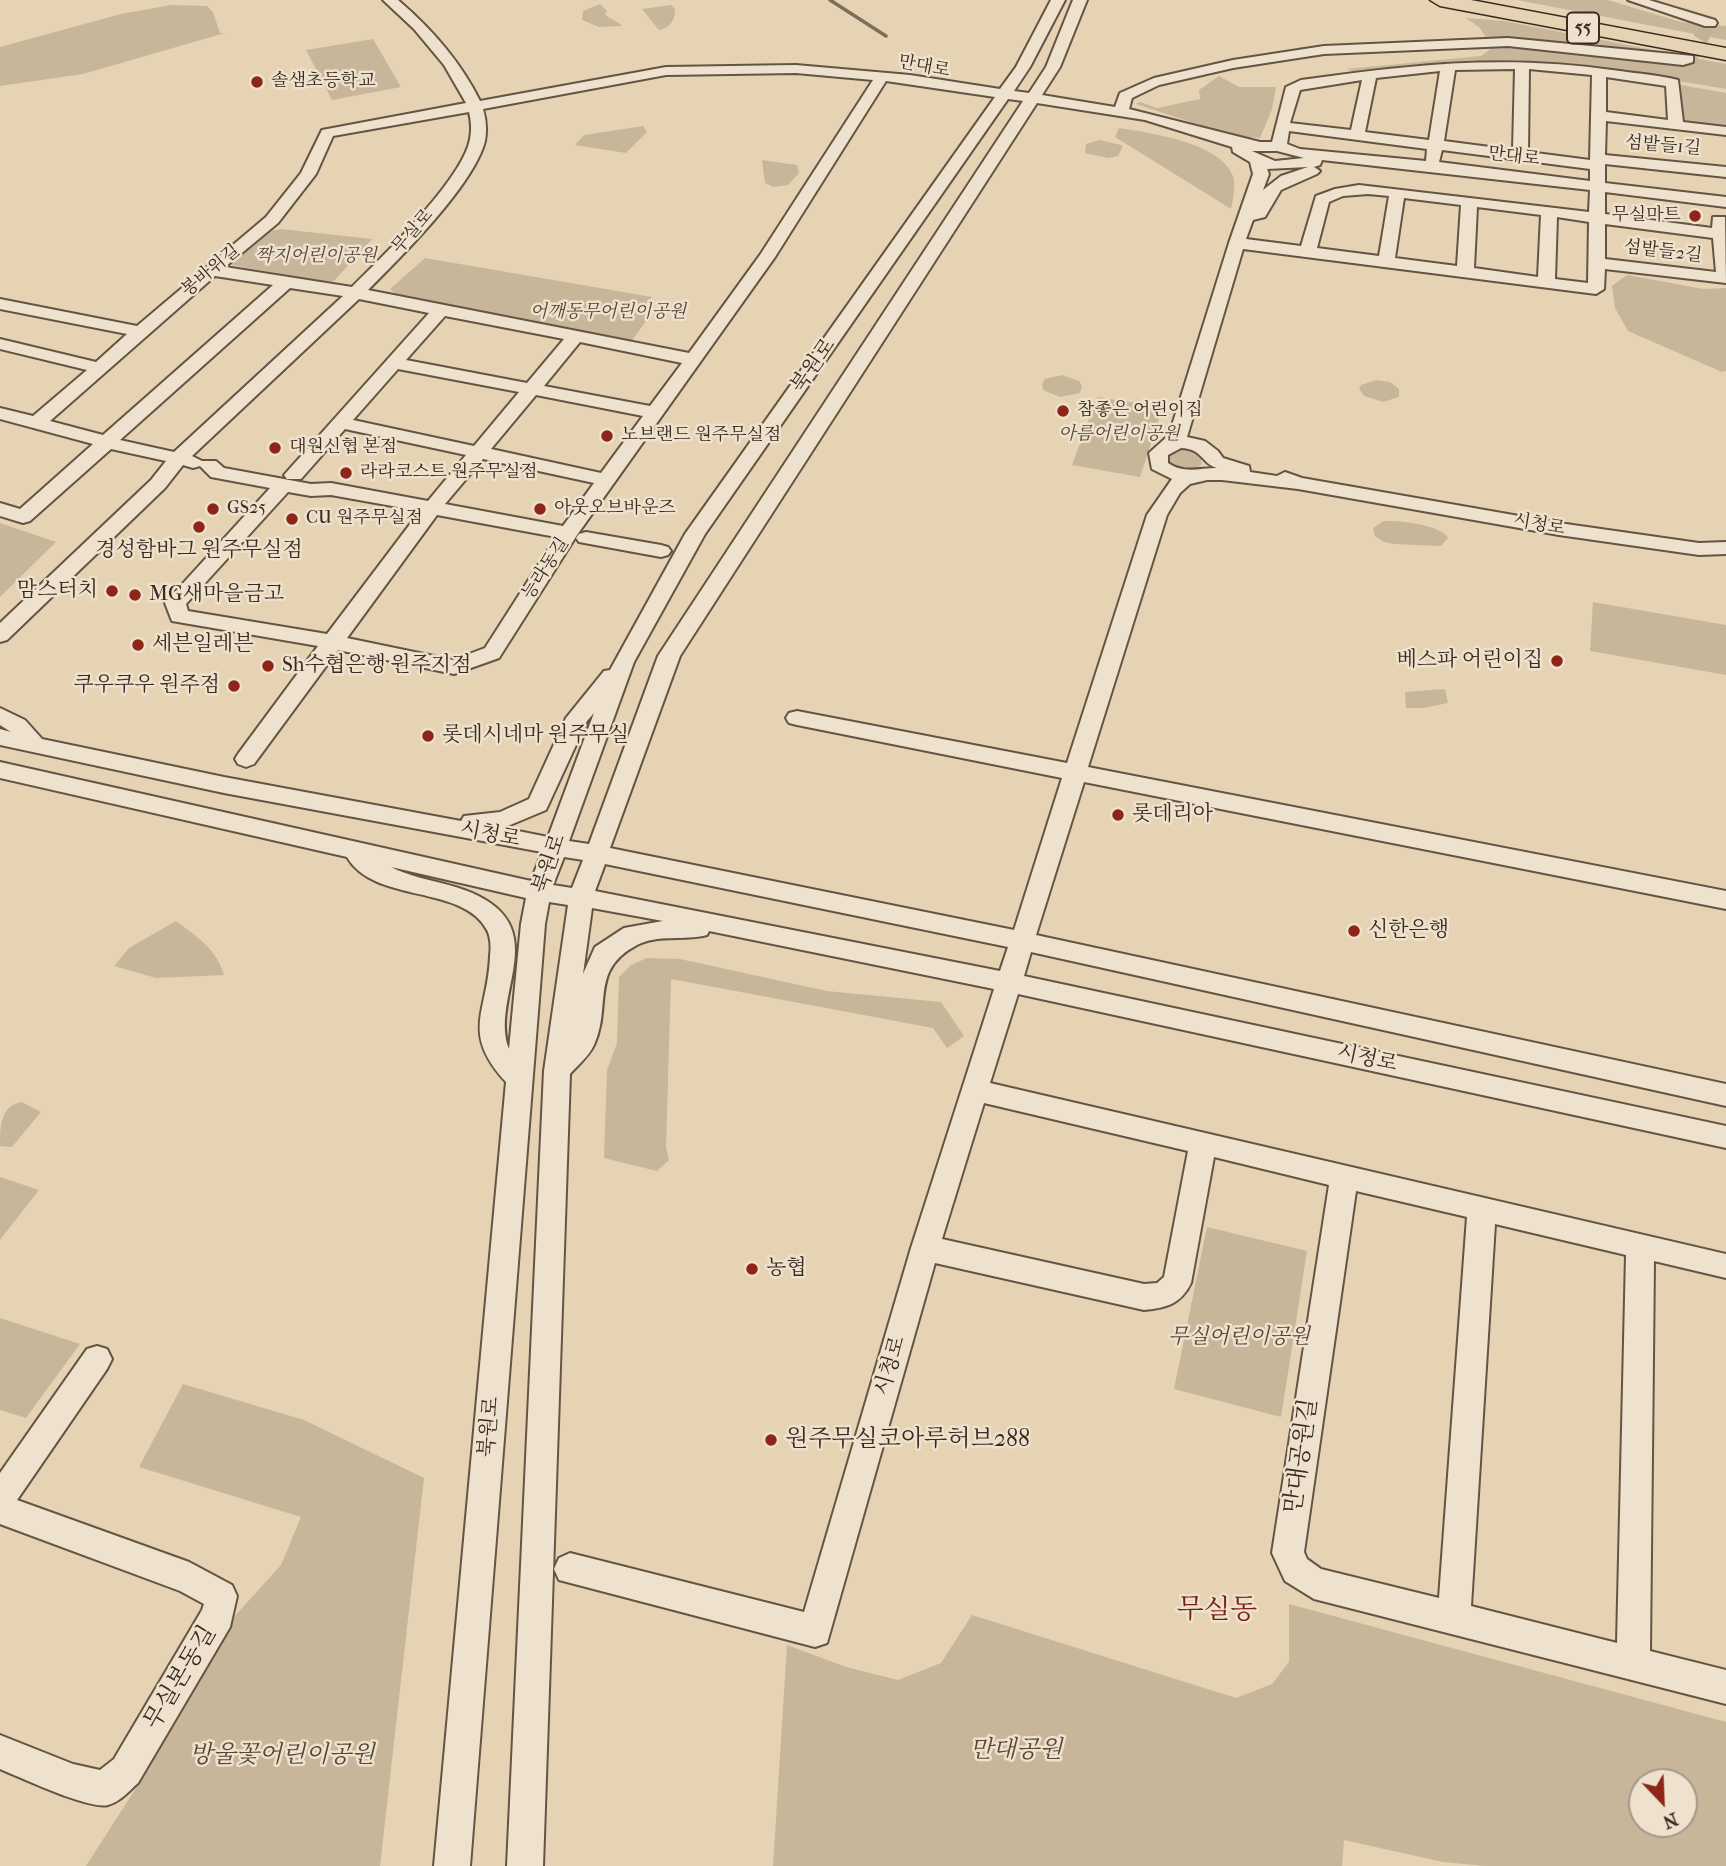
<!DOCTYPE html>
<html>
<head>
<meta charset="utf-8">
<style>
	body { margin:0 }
	#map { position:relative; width:1726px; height:1866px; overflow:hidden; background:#e5d3b3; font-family:"IM FELL French Canon",serif }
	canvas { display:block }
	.north { position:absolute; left:1628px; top:1768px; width:70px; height:70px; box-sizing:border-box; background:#eee2ce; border:2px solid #a69888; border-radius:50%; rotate:157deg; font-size:19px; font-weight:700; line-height:28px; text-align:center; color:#3a2a1f }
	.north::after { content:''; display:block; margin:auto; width:24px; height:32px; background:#8f2418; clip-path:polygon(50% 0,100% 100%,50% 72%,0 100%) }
</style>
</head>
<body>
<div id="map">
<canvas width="1726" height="1866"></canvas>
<div class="north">N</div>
</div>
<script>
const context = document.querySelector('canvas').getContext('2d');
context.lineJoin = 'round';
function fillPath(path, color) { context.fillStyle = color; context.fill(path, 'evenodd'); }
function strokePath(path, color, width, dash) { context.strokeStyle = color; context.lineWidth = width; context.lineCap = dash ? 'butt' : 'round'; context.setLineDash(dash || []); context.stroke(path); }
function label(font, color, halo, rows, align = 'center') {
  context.font = font + ' "IM FELL French Canon","Noto Serif KR",serif'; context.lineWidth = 5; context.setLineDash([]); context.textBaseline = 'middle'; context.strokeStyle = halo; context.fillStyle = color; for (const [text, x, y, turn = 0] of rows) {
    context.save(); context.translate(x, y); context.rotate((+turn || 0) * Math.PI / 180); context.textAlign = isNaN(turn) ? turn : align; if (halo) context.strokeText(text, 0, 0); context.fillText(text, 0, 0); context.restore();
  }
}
const green = new Path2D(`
	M 1517,0 L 1608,0 L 1681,22 L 1726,26 L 1726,40 Z
	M 600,4 L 607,11 L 605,14 C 610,20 617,20 622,26 L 599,27 L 582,20 L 583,11 Z
	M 171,5 L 207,6 L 213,12 L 220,33 L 225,33 L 83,74 L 0,86 L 0,47 L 121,14 Z
	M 671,5 L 675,9 C 676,19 669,29 659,30 L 642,9 Z
	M 1466,18 L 1504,21 L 1726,64 L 1726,89 C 1656,77 1586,65 1515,61 C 1461,59 1408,67 1355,73 L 1347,69 L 1481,56 L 1493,47 L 1479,27 Z
	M 373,39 L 401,87 L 332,100 L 306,50 Z
	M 1219,76 L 1239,87 L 1276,87 L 1272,109 L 1260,138 L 1233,136 L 1136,104 L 1140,102 L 1157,108 L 1200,99 L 1199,90 Z
	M 1681,85 L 1726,93 L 1726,128 L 1682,120 Z
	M 643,126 L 647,132 L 626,153 L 575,145 L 584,135 Z
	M 1119,128 C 1150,133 1220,142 1233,176 C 1236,187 1233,199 1231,209 L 1115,137 Z
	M 1100,140 L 1121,145 L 1123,146 L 1118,156 L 1108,158 L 1085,153 L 1086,144 Z
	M 762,160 L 797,165 L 799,173 L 788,185 L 773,187 L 765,183 Z
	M 281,229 L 372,239 L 334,281 L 326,282 L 231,265 L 269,231 Z
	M 425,258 L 652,297 L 640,311 L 651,314 L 631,342 L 399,297 L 390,289 Z
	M 1627,275 L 1704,289 L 1726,288 L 1726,371 L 1722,372 L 1628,331 L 1615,308 L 1612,286 Z
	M 1062,375 L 1079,381 L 1082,386 L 1080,393 L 1060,397 L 1043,390 L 1042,384 L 1045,379 Z
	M 1376,380 L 1390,382 L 1399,389 L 1399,397 L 1383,402 L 1364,396 L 1359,389 L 1361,385 Z
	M 1097,397 L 1163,407 L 1140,477 L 1072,465 Z
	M 1184,449 L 1199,454 L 1202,464 C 1193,472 1180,471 1170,463 L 1170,454 Z
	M 1384,521 C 1399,520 1442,525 1448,538 L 1441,546 L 1393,544 L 1384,542 L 1375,536 L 1373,528 Z
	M 0,523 L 56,542 L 0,597 Z
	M 1593,602 L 1726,625 L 1726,675 L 1590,651 Z
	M 1445,689 L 1448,703 L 1424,708 L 1406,708 L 1405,692 Z
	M 176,921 C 196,936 217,949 224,975 L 156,978 L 114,966 L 129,948 Z
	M 647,958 L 680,959 L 827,991 L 941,1002 L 964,1036 L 947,1048 L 933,1028 L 671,979 L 666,1147 L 669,1160 L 657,1171 L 604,1158 L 607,1070 L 617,1043 L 619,977 L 631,965 Z
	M 22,1102 L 41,1112 L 12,1147 L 0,1146 C 0,1128 0,1105 22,1102 Z
	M 0,1177 L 39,1190 L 0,1240 Z
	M 1207,1227 L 1307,1251 L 1281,1417 L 1174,1389 Z
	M 0,1318 L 80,1344 L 26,1418 L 0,1410 Z
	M 183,1384 L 304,1420 L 424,1478 L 380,1866 L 86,1866 L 140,1782 L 234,1617 L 281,1565 L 301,1517 L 139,1467 Z
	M 1289,1604 L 1726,1722 L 1726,1866 L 1486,1866 L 1443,1862 L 1344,1840 L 1342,1866 L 773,1866 L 787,1645 L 846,1667 L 898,1680 L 941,1663 L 972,1615 L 1236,1698 L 1272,1684 L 1289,1662 ZM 1642,1782 L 1684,1782 L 1684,1824 L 1642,1824 Z`);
const stream = new Path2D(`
	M 830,0 L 886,36`);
const minorTunnel = new Path2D(`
	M 1688,59 L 1710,23`);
const minor = new Path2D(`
	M 383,0 L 398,0 C 432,29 460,61 480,101 L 666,67 L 796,65 L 910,75 L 1000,89 L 1016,67 L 1051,0 L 1065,0 L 1030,67 L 1014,91 L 1029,93 L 1046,67 L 1073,0 L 1087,0 L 1060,67 L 1042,95 L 1115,107 L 1120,93 L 1154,78 L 1233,60 L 1324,46 L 1508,38 L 1693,56 L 1693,62 L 1683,65 L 1508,46 L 1324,54 L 1233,68 L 1159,85 L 1132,98 L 1129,109 L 1260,142 L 1272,142 L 1286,87 L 1301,80 C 1414,64 1506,54 1620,71 C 1639,74 1659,75 1678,80 L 1683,122 L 1726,127 L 1726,135 L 1606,121 L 1605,155 L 1726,167 L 1726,177 L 1605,164 L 1605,183 L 1726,197 L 1726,207 L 1605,192 L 1605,214 L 1712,228 L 1713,217 L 1725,217 L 1726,283 L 1605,269 L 1604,289 L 1596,294 L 1243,249 L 1187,437 L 1205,441 L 1218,451 L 1223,458 L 1249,466 L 1250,472 L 1277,476 L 1285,472 L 1302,478 L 1559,523 L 1699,543 L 1726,542 L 1726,554 L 1699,555 L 1559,535 L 1298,489 L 1222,480 L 1207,480 L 1190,484 L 1180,493 L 1167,515 L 1088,767 L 1726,891 L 1726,909 L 1084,782 L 1036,935 L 1726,1084 L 1726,1106 L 1031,952 L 1024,976 L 1726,1126 L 1726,1148 L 1018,994 L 990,1083 L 1726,1254 L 1726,1278 L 1654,1261 L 1650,1651 L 1726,1670 L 1726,1704 L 1314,1599 L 1285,1581 L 1272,1553 L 1329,1185 L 1214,1157 L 1191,1283 C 1181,1304 1166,1308 1144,1310 L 935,1263 L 827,1643 L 815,1647 L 559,1580 L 554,1569 L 559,1558 L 570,1553 L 804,1612 L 911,1248 L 994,989 L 709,931 L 707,935 C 685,941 657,934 637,945 C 589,970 612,1006 594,1045 C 589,1056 578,1065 570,1074 L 543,1866 L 507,1866 L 544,1071 L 568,905 L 549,902 L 545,924 L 470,1866 L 434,1866 L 506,1082 C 460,1032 488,1012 490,956 C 491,948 491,938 487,930 C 463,884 374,904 347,857 L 0,778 L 0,762 L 531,881 L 542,852 L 224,793 L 0,745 L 0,729 L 11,732 L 0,725 L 0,708 L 25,720 L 42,739 L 224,777 L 461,821 L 464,816 L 500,812 L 529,799 L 566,718 L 604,671 L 610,670 L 685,534 L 995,97 L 886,81 L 775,257 L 577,535 L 499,658 L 454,674 L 338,650 L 254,764 L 246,767 L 238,764 L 235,759 L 238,754 L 318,646 L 172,621 L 165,603 L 270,488 L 211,477 L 200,466 L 193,468 L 183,465 L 165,488 L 7,640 L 0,642 L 0,623 L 151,480 L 166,461 L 111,449 L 30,521 L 23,523 L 0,516 L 0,503 L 20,509 L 93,444 L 0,419 L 0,408 L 33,416 L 87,370 L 0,349 L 0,339 L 96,362 L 127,334 L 0,309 L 0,299 L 137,326 L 266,217 L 301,173 L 322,130 L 466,103 L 444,65 L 414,29 ZM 1515,69 L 1513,150 L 1444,141 L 1455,70 ZM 1529,69 L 1592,75 L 1590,160 L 1528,152 ZM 1440,71 L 1429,140 L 1365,132 L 1376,78 ZM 796,73 L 873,80 L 760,255 L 689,353 L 368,290 C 400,258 474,185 485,141 C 487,130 486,119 483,109 L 666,75 ZM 1606,77 L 1666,86 L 1668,120 L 1606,112 ZM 1362,80 L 1351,130 L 1290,123 L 1300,90 ZM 1008,99 L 1023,101 L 658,656 L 589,844 L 569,841 L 634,662 L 705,534 ZM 1037,103 L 1145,120 L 1232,147 L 1233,152 L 1250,162 L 1253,174 L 1229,243 L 1169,435 L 1149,453 L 1152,469 L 1172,479 L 1147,515 L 1067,763 L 797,711 L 789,713 L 786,718 L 789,723 L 797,725 L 1062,778 L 1014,930 L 610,848 L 680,656 ZM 469,112 C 471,120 472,129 470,139 C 463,179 382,257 352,287 L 225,267 L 278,223 L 316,174 L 333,136 ZM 1289,131 L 1427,149 L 1426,161 L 1300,149 L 1287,144 ZM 1442,150 L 1590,169 L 1590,181 L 1439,162 ZM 1252,151 L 1277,151 L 1304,158 L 1275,161 ZM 1322,160 L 1590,190 L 1589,212 L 1359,185 L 1335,189 L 1316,196 L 1301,246 L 1246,239 L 1253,220 L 1265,217 L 1281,190 L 1317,174 L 1320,171 L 1314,167 L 1320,165 ZM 1308,167 L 1281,176 L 1263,190 L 1269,174 L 1267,169 ZM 1368,194 L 1389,196 L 1379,256 L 1317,248 L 1329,202 L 1343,196 ZM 1404,198 L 1461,205 L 1457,266 L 1395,258 ZM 1477,207 L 1541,215 L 1538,277 L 1474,268 ZM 1557,217 L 1589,222 L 1588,283 L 1555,279 ZM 1605,224 L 1713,238 L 1716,272 L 1605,259 ZM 215,276 L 273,285 L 103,435 L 50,421 ZM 290,288 L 343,296 L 174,452 L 120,440 ZM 359,299 L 429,313 L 284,475 L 287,479 L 301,479 L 345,429 L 466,455 L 428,501 L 331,483 L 311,484 L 224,468 L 216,461 L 202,461 L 192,456 ZM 445,316 L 564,339 L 527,383 L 406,360 ZM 580,342 L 682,363 L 650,406 L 544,386 ZM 398,369 L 519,392 L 474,446 L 353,420 ZM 536,395 L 643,416 L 601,473 L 491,449 ZM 1181,448 C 1203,449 1201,463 1217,468 C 1199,468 1184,474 1168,463 L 1168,455 ZM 483,459 L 594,483 L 563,526 L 445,504 ZM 288,492 L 311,496 L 331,495 L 420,511 L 327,634 L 188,611 L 186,604 ZM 437,515 L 556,537 L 485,648 L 453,660 L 347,638 ZM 594,713 L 548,837 L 503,828 L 546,810 L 587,721 ZM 564,857 L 583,860 L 572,888 L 553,885 ZM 605,864 L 1008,947 L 1000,971 L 595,891 ZM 391,867 L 526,898 L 521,924 L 509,1049 C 490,999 548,936 484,899 C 455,882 421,882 391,867 ZM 592,908 L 663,921 L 624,928 L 595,947 L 583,974 ZM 984,1103 L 1188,1151 L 1164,1277 L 1157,1283 L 1144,1284 L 942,1239 ZM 1356,1191 L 1467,1217 L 1439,1598 L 1321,1569 L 1307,1559 L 1304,1552 ZM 1495,1224 L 1626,1255 L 1617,1643 L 1471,1606 Z
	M 1628,0 L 1649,0 L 1715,20 L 1717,23 L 1715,26 L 1705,26 Z
	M 586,532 L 661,545 L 668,547 L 671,551 L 668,555 L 661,557 L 579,542 L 576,538 L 579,534 Z
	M 97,1346 L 107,1349 L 112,1359 L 107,1369 L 17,1500 L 189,1562 L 232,1585 L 237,1596 L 230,1627 L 138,1783 C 129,1791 120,1802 108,1805 C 89,1810 20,1777 0,1769 L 0,1735 L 73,1764 L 100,1770 L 114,1759 L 202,1610 L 204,1604 L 180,1591 L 0,1524 L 0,1473 L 87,1349 Z`);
const highway = new Path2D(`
	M 1430,0 L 1471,0 L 1726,48 L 1726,60 L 1440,6 Z`);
const markers = [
	[257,82,7,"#8f2418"],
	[1695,216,7,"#8f2418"],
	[1063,411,7,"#8f2418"],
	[607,436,7,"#8f2418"],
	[275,448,7,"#8f2418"],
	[346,473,7,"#8f2418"],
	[213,509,7,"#8f2418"],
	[540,509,7,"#8f2418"],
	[292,519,7,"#8f2418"],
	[199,527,7,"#8f2418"],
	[112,591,7,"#8f2418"],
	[135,595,7,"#8f2418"],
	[138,645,7,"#8f2418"],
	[1557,661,7,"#8f2418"],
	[268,666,7,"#8f2418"],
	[234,686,7,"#8f2418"],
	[428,736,7,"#8f2418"],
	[1118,815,7,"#8f2418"],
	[1354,931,7,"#8f2418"],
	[752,1269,7,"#8f2418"],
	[771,1440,7,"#8f2418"]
];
const farStreetnames = [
	["만대로",924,67,11],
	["섬밭들1길",1663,146,5],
	["만대로",1514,157,7],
	["무실로",413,232,-49],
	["섬밭들2길",1663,252,7],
	["봉바위길",211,271,-40],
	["시청로",1539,525,10],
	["능라동길",546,569,-57]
];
const farPoinames = [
	["솔샘초등학교",271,82],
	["무실마트",1681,216,"right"],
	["참좋은 어린이집",1077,411],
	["노브랜드 원주무실점",621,436],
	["대원신협 본점",289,448],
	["라라코스트 원주무실점",360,473],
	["GS25",227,509],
	["아웃오브바운즈",554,509],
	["CU 원주무실점",306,519]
];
const farParknames = [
	["짝지어린이공원",316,257],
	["어깨동무어린이공원",608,313],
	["아름어린이공원",1119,435]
];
const shields = [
	[1583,28,32]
];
const shieldNames = [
	["55",1583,28]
];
const streetNames = [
	["북원로",814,366,-55],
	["시청로",490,835,11],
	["북원로",550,864,-71],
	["시청로",1367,1059,12],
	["시청로",891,1366,-74],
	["북원로",490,1427,-85]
];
const poiNames = [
	["경성함바그 원주무실점",199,551,"center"],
	["맘스터치",98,591,"right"],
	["MG새마을금고",149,595],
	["세븐일레븐",152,645],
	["베스파 어린이집",1543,661,"right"],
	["Sh수협은행 원주지점",282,666],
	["쿠우쿠우 원주점",220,686,"right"],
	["롯데시네마 원주무실",442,736],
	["롯데리아",1132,815],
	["신한은행",1368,931],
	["농협",766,1269]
];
const parkNames = [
	["무실어린이공원",1239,1338]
];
const nearPoinames = [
	["원주무실코아루허브288",785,1440]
];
const nearStreetnames = [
	["만대공원길",1302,1456,-82],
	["무실본동길",181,1678,-59]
];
const nearParknames = [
	["만대공원",1016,1751],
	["방울꽃어린이공원",282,1756]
];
const nearQuarternames = [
	["무실동",1217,1611]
];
fillPath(green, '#c8b69a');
strokePath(stream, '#7e6d5a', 3.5);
strokePath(minorTunnel, '#c3b195', 15, [15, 8]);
strokePath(minor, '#655444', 4);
strokePath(highway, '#3a2a1f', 3);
fillPath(minor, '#eee2ce');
fillPath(highway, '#e5d3b3');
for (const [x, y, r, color] of markers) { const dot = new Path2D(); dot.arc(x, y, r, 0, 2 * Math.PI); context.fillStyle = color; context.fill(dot); strokePath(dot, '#eee2ce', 2.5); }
label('18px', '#3a2a1f', '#eee2ce', farStreetnames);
label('18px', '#3a2a1f', '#eee2ce', farPoinames, 'left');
label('italic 18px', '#564638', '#eee2ce', farParknames);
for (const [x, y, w] of shields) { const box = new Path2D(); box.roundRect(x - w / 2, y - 15.5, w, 31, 5); context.fillStyle = '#eee2ce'; context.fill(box); strokePath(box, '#3a2a1f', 2); }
label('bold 19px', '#3a2a1f', null, shieldNames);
label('21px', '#3a2a1f', '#eee2ce', streetNames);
label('21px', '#3a2a1f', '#eee2ce', poiNames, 'left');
label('italic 21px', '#564638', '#eee2ce', parkNames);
label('24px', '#3a2a1f', '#eee2ce', nearPoinames, 'left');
label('24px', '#3a2a1f', '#eee2ce', nearStreetnames);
label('italic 24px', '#564638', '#eee2ce', nearParknames);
label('28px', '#7a1f14', '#eee2ce', nearQuarternames);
</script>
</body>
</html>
